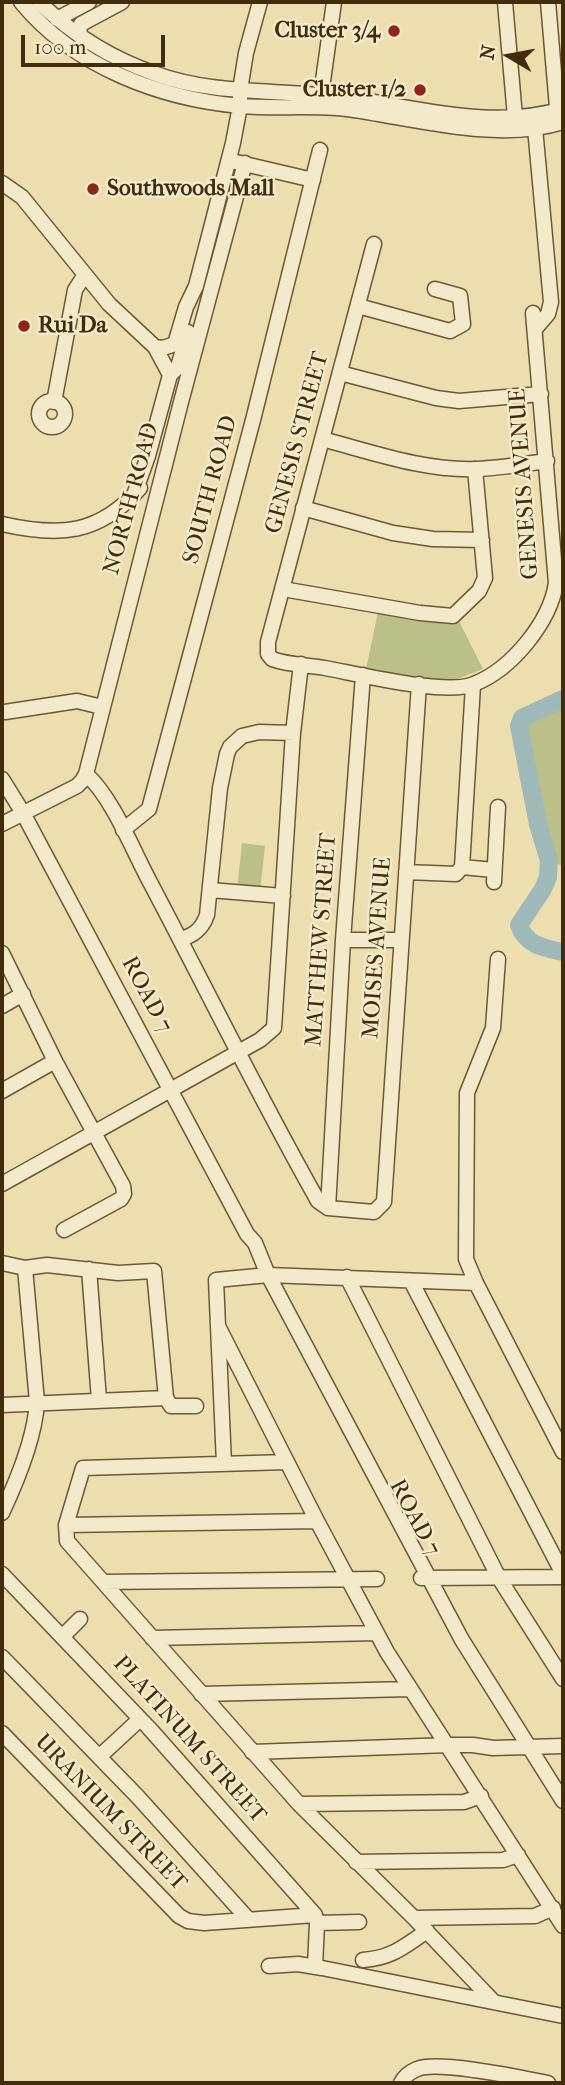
<!DOCTYPE html>
<html>
<head>
<meta charset="utf-8">
<style>
	body { margin:0 }
	#map { position:relative; width:565px; height:2085px; overflow:hidden; background:#ecdeaf; font-family:"IM FELL French Canon",serif }
	canvas { display:block }
	.frame { position:absolute; inset:0; border:4px solid #412c0d; pointer-events:none }
	.north { position:absolute; left:474px; top:21px; width:70px; height:70px; -webkit-text-stroke:5px #f3eacb; paint-order:stroke; rotate:280deg; font-size:19px; font-weight:700; line-height:28px; text-align:center; color:#412c0d }
	.north::after { content:''; display:block; margin:auto; width:24px; height:32px; background:#412c0d; clip-path:polygon(50% 0,100% 100%,50% 72%,0 100%) }
	.scale { position:absolute; left:21px; top:35px; width:144px; height:32px; box-sizing:border-box; border:4px solid #412c0d; border-top:0; padding-left:9px; font-size:21px; line-height:24px; white-space:nowrap; color:#412c0d; -webkit-text-stroke:5px #f3eacb; paint-order:stroke }
</style>
</head>
<body>
<div id="map">
<canvas width="565" height="2085"></canvas>
<div class="frame"></div>
<div class="north">N</div>
<div class="scale">100 m</div>
</div>
<script>
const context = document.querySelector('canvas').getContext('2d');
context.lineJoin = 'round';
function fillPath(path, color) { context.fillStyle = color; context.fill(path, 'evenodd'); }
function strokePath(path, color, width, dash) { context.strokeStyle = color; context.lineWidth = width; context.lineCap = dash ? 'butt' : 'round'; context.setLineDash(dash || []); context.stroke(path); }
function label(font, color, halo, rows, align = 'center') {
  context.font = font + ' "IM FELL French Canon",serif'; context.lineWidth = 5; context.setLineDash([]); context.textBaseline = 'middle'; context.strokeStyle = halo; context.fillStyle = color; for (const [text, x, y, turn = 0] of rows) {
    context.save(); context.translate(x, y); context.rotate((+turn || 0) * Math.PI / 180); context.textAlign = isNaN(turn) ? turn : align; if (halo) context.strokeText(text, 0, 0); context.fillText(text, 0, 0); context.restore();
  }
}
const green = new Path2D(`
	M 378,612 L 458,619 L 483,669 L 452,681 L 410,677 L 366,669 Z
	M 563,699 L 563,866 L 549,861 L 538,824 L 519,726 L 522,718 Z
	M 242,843 L 265,846 L 260,892 L 237,889 Z`);
const river = new Path2D(`
	M 563,699 L 522,718 L 519,726 L 538,824 L 549,861 L 548,877 L 543,889 L 519,925 C 526,945 543,948 563,952`);
const minor = new Path2D(`
	M 21,2 C 73,66 160,99 241,106 C 276,109 312,105 347,109 C 414,118 497,143 563,122
	M 39,2 C 72,34 112,59 156,74 C 208,93 265,90 320,95 C 400,101 483,133 563,109
	M 505,2 L 515,117
	M 548,2 L 558,119
	M 57,19 L 89,2
	M 81,37 L 79,30 L 81,24 L 122,2
	M 321,95 L 334,2
	M 236,162 L 313,180
	M 2,183 L 22,197 L 109,304 L 155,347 L 170,375
	M 374,244 L 268,642 L 268,654 L 272,659 C 288,665 308,665 325,668 C 358,674 446,696 474,684 C 512,669 550,622 556,583 L 533,313
	M 358,306 L 450,331 L 463,324 L 460,296 L 435,289
	M 535,329 L 548,314 L 551,302 L 535,128
	M 155,347 L 163,348 L 175,344 L 186,307 L 196,286 L 233,143 L 240,106 L 240,90 L 246,53 L 260,2
	M 340,373 L 436,398 L 459,401 L 541,394
	M39 414a13 13 0 1 1 26 0a13 13 0 1 1-26 0Z
	M 54,402 L 75,290 L 84,276
	M 322,439 C 372,452 424,471 477,469 C 500,468 524,464 547,461
	M 134,495 L 148,456 L 170,375 L 178,367 L 188,332
	M 303,508 L 393,533 L 433,539 L 482,540
	M 2,524 C 59,537 99,535 140,488
	M 283,589 L 420,613 L 453,616 L 479,591 L 485,578 L 475,469
	M 5,712 L 77,701 L 102,707
	M 86,774 C 113,798 133,851 151,884 C 207,990 259,1097 318,1201 L 328,1208 L 374,1212 L 384,1202 L 419,684
	M 2,779 L 23,813 L 247,1234 L 255,1243 L 268,1275 L 462,1640 L 563,1801
	M 2,824 L 77,786 L 82,781 L 86,774 L 181,402 L 245,163
	M 123,830 L 149,809 L 253,420 L 320,150
	M 462,867 L 494,870
	M 406,872 L 456,874 L 462,867 L 473,685
	M 494,882 L 498,807
	M 210,890 L 283,896
	M 180,939 C 194,936 202,929 207,915 L 220,788 L 227,754 L 230,747 L 242,736 L 259,732 L 293,733
	M 343,940 L 401,940
	M 2,953 L 55,1061 L 123,1186 L 124,1194 L 121,1199 L 64,1230
	M 498,959 L 493,1028 L 467,1093 L 466,1259 L 476,1283 L 563,1452
	M 2,1006 L 23,994
	M 2,1091 L 55,1061
	M 2,1184 L 260,1040 L 274,1028 L 293,733 L 301,664
	M 328,1208 L 343,940 L 363,675
	M 2,1263 L 25,1268 L 47,1265 L 118,1273 L 154,1271 L 166,1398 L 171,1406 L 196,1406
	M 89,1269 L 99,1400
	M 347,1277 L 499,1578 L 563,1679
	M 411,1281 L 563,1574
	M 218,1326 L 317,1521 L 387,1652 L 563,1926
	M 2,1405 L 166,1398
	M 287,1462 L 83,1468 L 66,1525 L 67,1541 L 299,1804 L 414,1918 L 493,2001
	M 224,1464 L 216,1280 L 268,1275 L 476,1283
	M 2,1513 C 17,1481 35,1437 37,1402 L 25,1268
	M 66,1525 L 317,1521
	M 2,1574 L 149,1728 L 315,1915 L 317,1923 L 315,1967
	M 421,1578 L 563,1577
	M 103,1582 L 377,1579
	M 63,1636 L 80,1619
	M 152,1638 L 377,1633
	M 2,1657 L 138,1797 L 248,1919
	M 201,1694 L 410,1689
	M 2,1733 L 179,1916 L 188,1921 L 204,1923 L 315,1915
	M 252,1752 L 449,1745 L 473,1745 L 493,1748 L 563,1746
	M 99,1757 L 140,1719
	M 299,1804 L 464,1802 L 481,1796
	M 356,1862 L 503,1860 L 518,1855
	M 414,1918 L 535,1916 L 553,1908
	M 317,1923 L 359,1922
	M 363,1960 C 392,1958 403,1947 427,1931
	M 269,1966 L 298,1964 L 322,1968 L 563,2016
	M 401,2083 C 404,2077 410,2072 417,2069 C 438,2060 522,2078 548,2083`);
const markers = [
	[394,31,7,"#8f2418"],
	[420,90,7,"#8f2418"],
	[93,189,7,"#8f2418"],
	[24,326,7,"#8f2418"]
];
const poiNames = [
	["Cluster 3/4",380,31],
	["Cluster 1/2",406,90],
	["Southwoods Mall",107,189,"left"],
	["Rui Da",38,326,"left"]
];
const streetNames = [
	["GENESIS STREET",298,443,-75],
	["GENESIS AVENUE",525,484,-94],
	["SOUTH ROAD",211,490,-75],
	["NORTH ROAD",132,499,-75],
	["MATTHEW STREET",322,940,-86],
	["MOISES AVENUE",378,948,-86],
	["ROAD 7",146,995,62],
	["ROAD 7",414,1518,62],
	["PLATINUM STREET",189,1740,48],
	["URANIUM STREET",110,1813,46]
];
fillPath(green, '#bac088');
strokePath(river, '#9eb9b7', 18);
strokePath(minor, '#6c5836', 17);
strokePath(minor, '#f3eacb', 14);
for (const [x, y, r, color] of markers) { const dot = new Path2D(); dot.arc(x, y, r, 0, 2 * Math.PI); context.fillStyle = color; context.fill(dot); strokePath(dot, '#f3eacb', 2.5); }
label('bold 23px', '#412c0d', '#f3eacb', poiNames, 'right');
label('23px', '#412c0d', '#f3eacb', streetNames);
</script>
</body>
</html>
